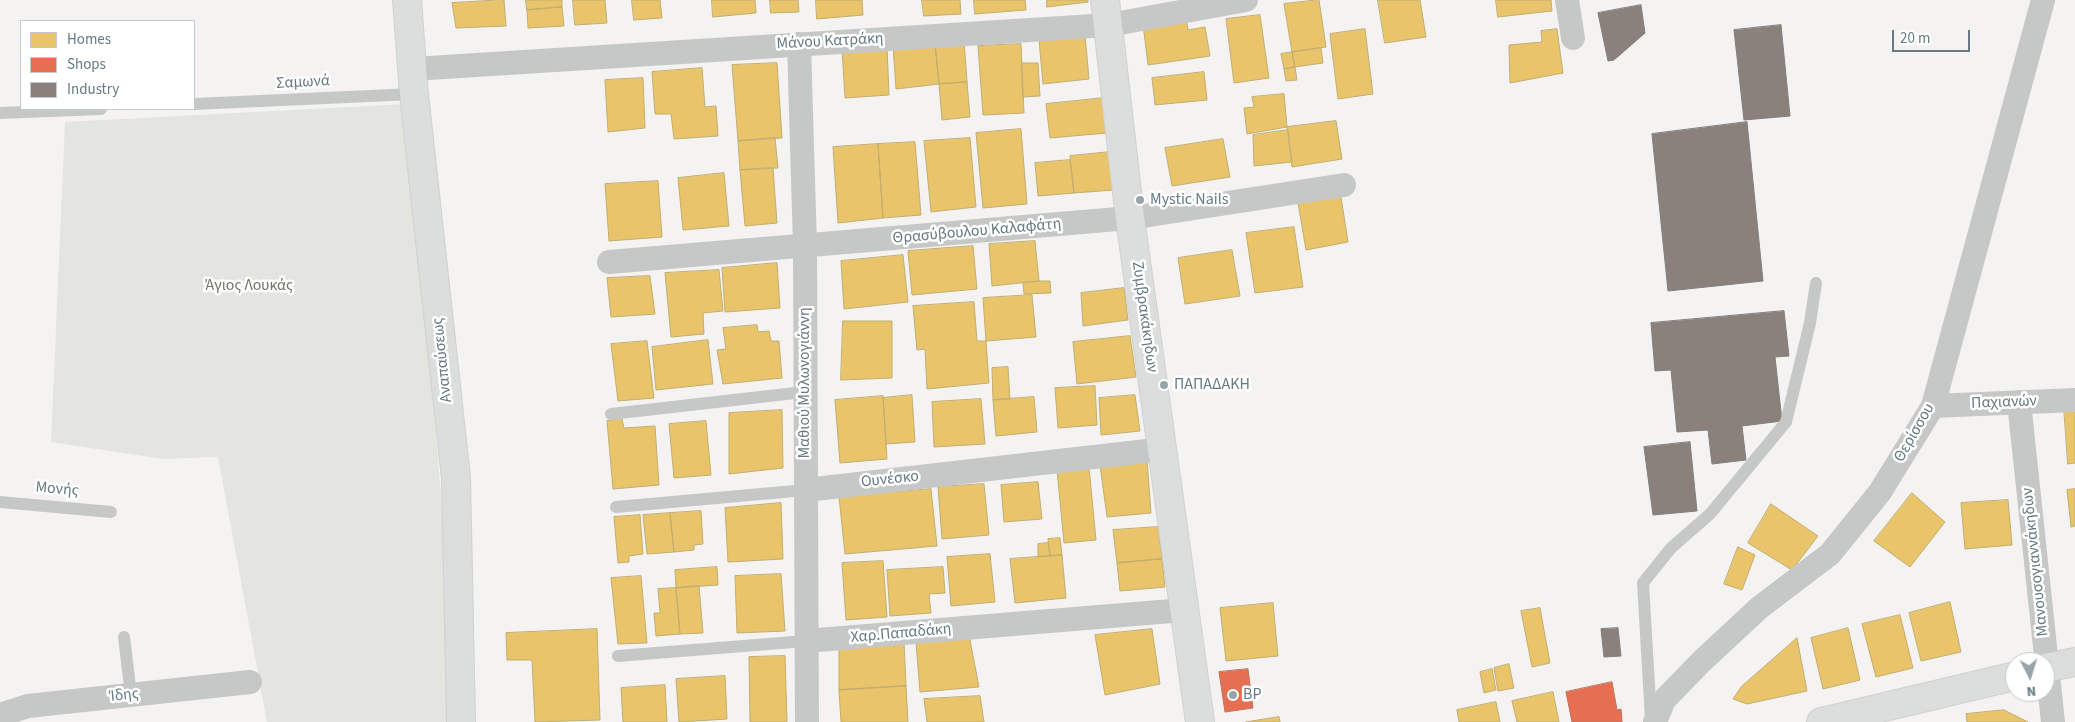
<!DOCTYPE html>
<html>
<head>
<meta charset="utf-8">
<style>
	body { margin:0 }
	#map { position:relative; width:2075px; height:722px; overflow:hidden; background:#f4f3f2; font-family:"Source Sans 3",sans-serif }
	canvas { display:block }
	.legend { position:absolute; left:20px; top:20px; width:175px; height:90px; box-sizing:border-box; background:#fff; border:1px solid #c1cacd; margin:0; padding:6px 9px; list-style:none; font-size:15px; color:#657a81 }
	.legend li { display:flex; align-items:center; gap:10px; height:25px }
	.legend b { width:25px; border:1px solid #c1cacd }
	.north { position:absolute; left:2005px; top:652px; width:50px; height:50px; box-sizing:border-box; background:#fff; border:1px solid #c1cacd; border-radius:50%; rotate:175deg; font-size:14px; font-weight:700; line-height:20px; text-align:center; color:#657a81 }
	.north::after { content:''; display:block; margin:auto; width:18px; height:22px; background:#97a4a9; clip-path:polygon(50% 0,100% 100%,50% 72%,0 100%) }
	.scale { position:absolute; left:1892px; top:30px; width:78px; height:22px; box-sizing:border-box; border:2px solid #657a81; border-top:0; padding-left:6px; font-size:15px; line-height:18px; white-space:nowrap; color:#657a81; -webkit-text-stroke:4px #fff; paint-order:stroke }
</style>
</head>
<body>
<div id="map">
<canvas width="2075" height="722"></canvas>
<ul class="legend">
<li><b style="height:14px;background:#e9c46a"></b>Homes</li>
<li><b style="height:14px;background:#e76f51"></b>Shops</li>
<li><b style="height:14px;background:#8a817c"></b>Industry</li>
</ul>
<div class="north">N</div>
<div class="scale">20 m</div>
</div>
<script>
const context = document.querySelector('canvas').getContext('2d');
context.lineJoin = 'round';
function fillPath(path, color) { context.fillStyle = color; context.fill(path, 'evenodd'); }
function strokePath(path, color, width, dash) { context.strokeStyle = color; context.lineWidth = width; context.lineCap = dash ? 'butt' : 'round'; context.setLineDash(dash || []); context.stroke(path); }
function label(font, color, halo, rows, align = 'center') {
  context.font = font + ' "Source Sans 3",sans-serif'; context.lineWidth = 5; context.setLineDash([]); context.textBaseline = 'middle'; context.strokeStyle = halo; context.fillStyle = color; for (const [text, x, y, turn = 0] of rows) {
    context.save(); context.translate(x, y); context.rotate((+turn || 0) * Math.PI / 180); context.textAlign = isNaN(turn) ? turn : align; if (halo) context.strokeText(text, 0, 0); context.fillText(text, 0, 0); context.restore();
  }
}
const green = new Path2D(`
	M 406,104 L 445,538 L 447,722 L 267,722 L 218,457 L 163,459 L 51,442 L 65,122 Z`);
const homes = new Path2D(`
	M 504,0 L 506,26 L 456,28 L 452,3 Z
	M 526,0 L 562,0 L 562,7 L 527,10 Z
	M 573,0 L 605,0 L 607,23 L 575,25 Z
	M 632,0 L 660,0 L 662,18 L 634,20 Z
	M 712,0 L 755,0 L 756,13 L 713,17 Z
	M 770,0 L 798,0 L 799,12 L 771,13 Z
	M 816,0 L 862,0 L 863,15 L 817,19 Z
	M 922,0 L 960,0 L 961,14 L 924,16 Z
	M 974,0 L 1025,0 L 1026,10 L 975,14 Z
	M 1047,0 L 1088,0 L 1088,2 L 1047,7 Z
	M 1319,0 L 1326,47 L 1292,52 L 1284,4 Z
	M 1378,0 L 1420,0 L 1426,37 L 1385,43 Z
	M 1496,0 L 1551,0 L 1552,11 L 1498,17 Z
	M 562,7 L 564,26 L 528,28 L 527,10 Z
	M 1260,15 L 1269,78 L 1234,83 L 1226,19 Z
	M 1186,18 L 1188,30 L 1205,27 L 1210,56 L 1148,65 L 1143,24 Z
	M 1365,29 L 1373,94 L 1338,99 L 1330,34 Z
	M 1557,29 L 1563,73 L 1510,83 L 1509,45 L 1542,42 L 1541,31 Z
	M 1085,35 L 1089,79 L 1043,84 L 1039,40 Z
	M 964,41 L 967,82 L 939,84 L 935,43 Z
	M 935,43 L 939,84 L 896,89 L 893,46 Z
	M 1021,44 L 1024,113 L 983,115 L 978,46 Z
	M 887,46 L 889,95 L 845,98 L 842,48 Z
	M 1321,48 L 1323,63 L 1295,67 L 1292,52 Z
	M 1292,52 L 1295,67 L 1284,69 L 1281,54 Z
	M 777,63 L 782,138 L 738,141 L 732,65 Z
	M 1022,63 L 1038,63 L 1040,96 L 1023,97 Z
	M 1295,67 L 1297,80 L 1286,81 L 1284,69 Z
	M 702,68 L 705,107 L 716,106 L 718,136 L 674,139 L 671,114 L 655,114 L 652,72 Z
	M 1204,72 L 1207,100 L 1155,105 L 1152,78 Z
	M 643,78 L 645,128 L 608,132 L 605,80 Z
	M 967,82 L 970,117 L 942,120 L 939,84 Z
	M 1284,94 L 1287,127 L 1247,134 L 1244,108 L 1254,107 L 1252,97 Z
	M 1104,98 L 1107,133 L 1050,138 L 1046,104 Z
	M 1336,121 L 1342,159 L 1292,167 L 1287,127 Z
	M 1021,129 L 1027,204 L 983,208 L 976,133 Z
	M 1288,130 L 1292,162 L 1254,166 L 1253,135 Z
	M 775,138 L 778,168 L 740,170 L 738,141 Z
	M 970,138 L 976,207 L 931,212 L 924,141 Z
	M 1223,139 L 1230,177 L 1172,186 L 1165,148 Z
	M 915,142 L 921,215 L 883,218 L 878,144 Z
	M 878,144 L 883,218 L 838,223 L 833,147 Z
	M 1110,152 L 1114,190 L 1074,193 L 1070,156 Z
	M 1070,160 L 1074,193 L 1038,196 L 1035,163 Z
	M 773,168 L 777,223 L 745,226 L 740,170 Z
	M 724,173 L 729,226 L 683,230 L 678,178 Z
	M 658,181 L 662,237 L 609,241 L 605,184 Z
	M 1341,197 L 1348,242 L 1306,250 L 1298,203 Z
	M 1294,227 L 1303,287 L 1255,293 L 1246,233 Z
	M 1035,241 L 1039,281 L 992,286 L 989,244 Z
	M 973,246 L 977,289 L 912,295 L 908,251 Z
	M 1232,250 L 1240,296 L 1185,304 L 1178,258 Z
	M 903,255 L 908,302 L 844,309 L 841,261 Z
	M 777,263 L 780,308 L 725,312 L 722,268 Z
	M 719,270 L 723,311 L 703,313 L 704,334 L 671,337 L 665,273 Z
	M 650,276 L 655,314 L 611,317 L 607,278 Z
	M 1039,281 L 1050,281 L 1051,293 L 1024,294 L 1023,283 Z
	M 1124,288 L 1128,320 L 1083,326 L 1081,293 Z
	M 1032,295 L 1036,337 L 986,341 L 983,298 Z
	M 974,302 L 977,341 L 986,341 L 989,383 L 927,389 L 925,349 L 917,350 L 913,306 Z
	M 843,321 L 892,321 L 892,378 L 841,380 Z
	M 757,325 L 758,332 L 769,331 L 771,341 L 779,341 L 782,378 L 723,384 L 717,350 L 726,349 L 723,328 Z
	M 1130,336 L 1136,377 L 1077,384 L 1073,342 Z
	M 708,340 L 713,384 L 656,390 L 652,347 Z
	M 647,341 L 654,398 L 618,401 L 611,344 Z
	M 1008,367 L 1010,399 L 993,400 L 992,368 Z
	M 1095,386 L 1097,425 L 1058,428 L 1055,388 Z
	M 912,395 L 915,442 L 886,444 L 883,398 Z
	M 1135,395 L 1140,431 L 1101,435 L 1099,398 Z
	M 883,396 L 887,459 L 840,463 L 835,400 Z
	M 1034,397 L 1037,432 L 996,436 L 993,400 Z
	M 981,399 L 985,444 L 934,447 L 932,402 Z
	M 2064,407 L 2075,407 L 2075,463 L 2068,464 Z
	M 782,410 L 783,468 L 729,474 L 729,413 Z
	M 622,419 L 624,428 L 655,426 L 659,485 L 613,489 L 607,421 Z
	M 706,421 L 711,475 L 674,478 L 669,424 Z
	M 1147,460 L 1151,513 L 1107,517 L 1100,465 Z
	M 1089,467 L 1096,540 L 1064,543 L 1057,470 Z
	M 1038,482 L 1042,519 L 1004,522 L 1001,485 Z
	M 984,484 L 989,535 L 942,539 L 938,487 Z
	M 931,489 L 937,546 L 845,554 L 839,497 Z
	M 2075,489 L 2075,526 L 2071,527 L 2067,490 Z
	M 1912,493 L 1945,522 L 1910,567 L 1874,541 Z
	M 2008,500 L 2012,545 L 1965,549 L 1961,503 Z
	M 781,503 L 783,559 L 728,562 L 725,508 Z
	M 1771,504 L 1818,536 L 1792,570 L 1748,543 Z
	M 701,511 L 703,544 L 694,545 L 694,550 L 674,552 L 670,513 Z
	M 670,513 L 674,552 L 647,554 L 643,515 Z
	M 640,515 L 643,554 L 629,556 L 629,562 L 618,563 L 614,517 Z
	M 1158,527 L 1162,559 L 1117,563 L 1113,530 Z
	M 1060,538 L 1062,555 L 1050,556 L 1048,539 Z
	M 1048,543 L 1050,556 L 1038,557 L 1038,544 Z
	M 1738,547 L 1755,555 L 1742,590 L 1724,584 Z
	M 990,554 L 995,602 L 951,606 L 947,557 Z
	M 1062,555 L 1066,598 L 1015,603 L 1010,559 Z
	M 1162,559 L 1165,587 L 1120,591 L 1117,563 Z
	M 883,561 L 887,617 L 846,620 L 842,563 Z
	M 717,567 L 718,585 L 676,588 L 675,570 Z
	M 943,567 L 945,593 L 929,594 L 931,613 L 890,616 L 887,570 Z
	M 781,574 L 785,631 L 737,633 L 735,576 Z
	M 641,576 L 647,643 L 618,644 L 611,578 Z
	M 699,586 L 703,633 L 680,634 L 676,588 Z
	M 676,588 L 680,634 L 656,636 L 654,613 L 660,613 L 658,589 Z
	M 1950,602 L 1961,652 L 1921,661 L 1909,613 Z
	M 1273,603 L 1278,656 L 1226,661 L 1220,608 Z
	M 1540,608 L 1550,663 L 1532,667 L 1521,611 Z
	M 1900,615 L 1913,668 L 1876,677 L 1862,624 Z
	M 1848,628 L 1860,680 L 1823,689 L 1811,638 Z
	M 597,629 L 600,720 L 535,722 L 532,660 L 507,660 L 506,633 Z
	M 1152,629 L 1160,684 L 1105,695 L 1095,635 Z
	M 969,635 L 979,687 L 920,692 L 916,642 Z
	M 1797,638 L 1807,691 L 1747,704 L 1733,699 L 1741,687 Z
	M 904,642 L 906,686 L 839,690 L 839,645 Z
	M 785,656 L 787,722 L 750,722 L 749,657 Z
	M 1509,664 L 1514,688 L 1498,691 L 1494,668 Z
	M 1492,669 L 1496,690 L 1484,693 L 1480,672 Z
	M 725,676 L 727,719 L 679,722 L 676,679 Z
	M 665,685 L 667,722 L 623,722 L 621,688 Z
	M 906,686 L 908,722 L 841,722 L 839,690 Z
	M 1553,692 L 1559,722 L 1517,722 L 1512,701 Z
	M 980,696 L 984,722 L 927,722 L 924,699 Z
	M 1496,702 L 1500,722 L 1459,722 L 1457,710 Z
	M 2004,710 L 2028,722 L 1967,722 L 1966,714 Z
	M 1279,717 L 1280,722 L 1246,722 Z`);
const shops = new Path2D(`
	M 1248,669 L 1253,708 L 1225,712 L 1219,672 Z
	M 1612,682 L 1617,710 L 1621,709 L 1622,722 L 1572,722 L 1566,692 Z`);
const industry = new Path2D(`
	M 1641,5 L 1645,33 L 1614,60 L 1608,61 L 1598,13 Z
	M 1781,25 L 1790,116 L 1744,120 L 1734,30 Z
	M 1747,122 L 1763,281 L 1668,291 L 1652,134 Z
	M 1784,311 L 1789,356 L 1775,357 L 1782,421 L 1742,426 L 1746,460 L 1712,464 L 1708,430 L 1677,432 L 1671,370 L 1655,371 L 1651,323 Z
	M 1690,442 L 1697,511 L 1653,515 L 1644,447 Z
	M 1618,628 L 1621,656 L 1604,657 L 1601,629 Z`);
const lane = new Path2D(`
	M 194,104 L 414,94
	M 0,113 L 101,109
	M 611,414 L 804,392
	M 0,502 L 111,512
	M 616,507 L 806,490
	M 124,637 L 131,695
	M 618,656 L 806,641
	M 1651,720 L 1643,583 L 1671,548 L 1710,514 L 1786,422 L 1810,323 L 1816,283`);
const street = new Path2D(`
	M 1567,0 L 1573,38
	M 799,44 L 805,247 L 807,722
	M 413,69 L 1109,25 L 1246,0
	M 609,262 L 1130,218 L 1344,185
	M 2019,402 L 2053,722
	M 1933,406 L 2075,400
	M 806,490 L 1164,449
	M 806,641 L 1184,610
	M 0,715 L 28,706 L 250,682
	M 1655,722 L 1664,700 L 1702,661 L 1759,608 L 1830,554 L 1880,492 L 1933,406 L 2043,0`);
const secondary = new Path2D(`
	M 407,0 L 414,94 L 456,478 L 461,722
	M 1105,0 L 1130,218 L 1200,722
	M 2045,668 L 2075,662
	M 1821,722 L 2015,676`);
const markers = [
	[1140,200,5,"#97a4a9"],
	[1164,385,5,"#97a4a9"],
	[1233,695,5,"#97a4a9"]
];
const streetNames = [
	["Μάνου Κατράκη",830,42,-3],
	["Σαμωνά",303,83,-3],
	["Θρασύβουλου Καλαφάτη",977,232,-5],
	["Ζυμβρακάκηδων",1144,317,82],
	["Αναπαύσεως",443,360,-96],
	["Μαθιού Μυλωνογιάννη",805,383,-90],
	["Παχιανών",2004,403,-2],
	["Θερίσσου",1915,433,-60],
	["Ουνέσκο",890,480,-6],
	["Μονής",57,490,5],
	["Μανουσογιαννάκηδων",2036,562,-96],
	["Χαρ.Παπαδάκη",901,634,-5],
	["Ίδης",124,696,-6]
];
const poiNames = [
	["Mystic Nails",1150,200],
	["ΠΑΠΑΔΑΚΗ",1174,385],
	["BP",1243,695]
];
const parkNames = [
	["Άγιος Λουκάς",249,286]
];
fillPath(green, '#e4e5e0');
fillPath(homes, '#e9c46a');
strokePath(homes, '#c1ae71', 1);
fillPath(shops, '#e76f51');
strokePath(shops, '#c0725f', 1);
fillPath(industry, '#8a817c');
strokePath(industry, '#7f7f7e', 1);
strokePath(secondary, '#d0d1d2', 30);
strokePath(lane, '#c6c8c8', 12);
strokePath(street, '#c6c8c8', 24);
strokePath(secondary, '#dcdddd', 28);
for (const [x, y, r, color] of markers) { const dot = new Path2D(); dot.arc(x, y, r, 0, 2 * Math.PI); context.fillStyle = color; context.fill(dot); strokePath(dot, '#fff', 2); }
label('16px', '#657a81', '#fff', streetNames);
label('16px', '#657a81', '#fff', poiNames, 'left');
label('16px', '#6c7964', '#fff', parkNames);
</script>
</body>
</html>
